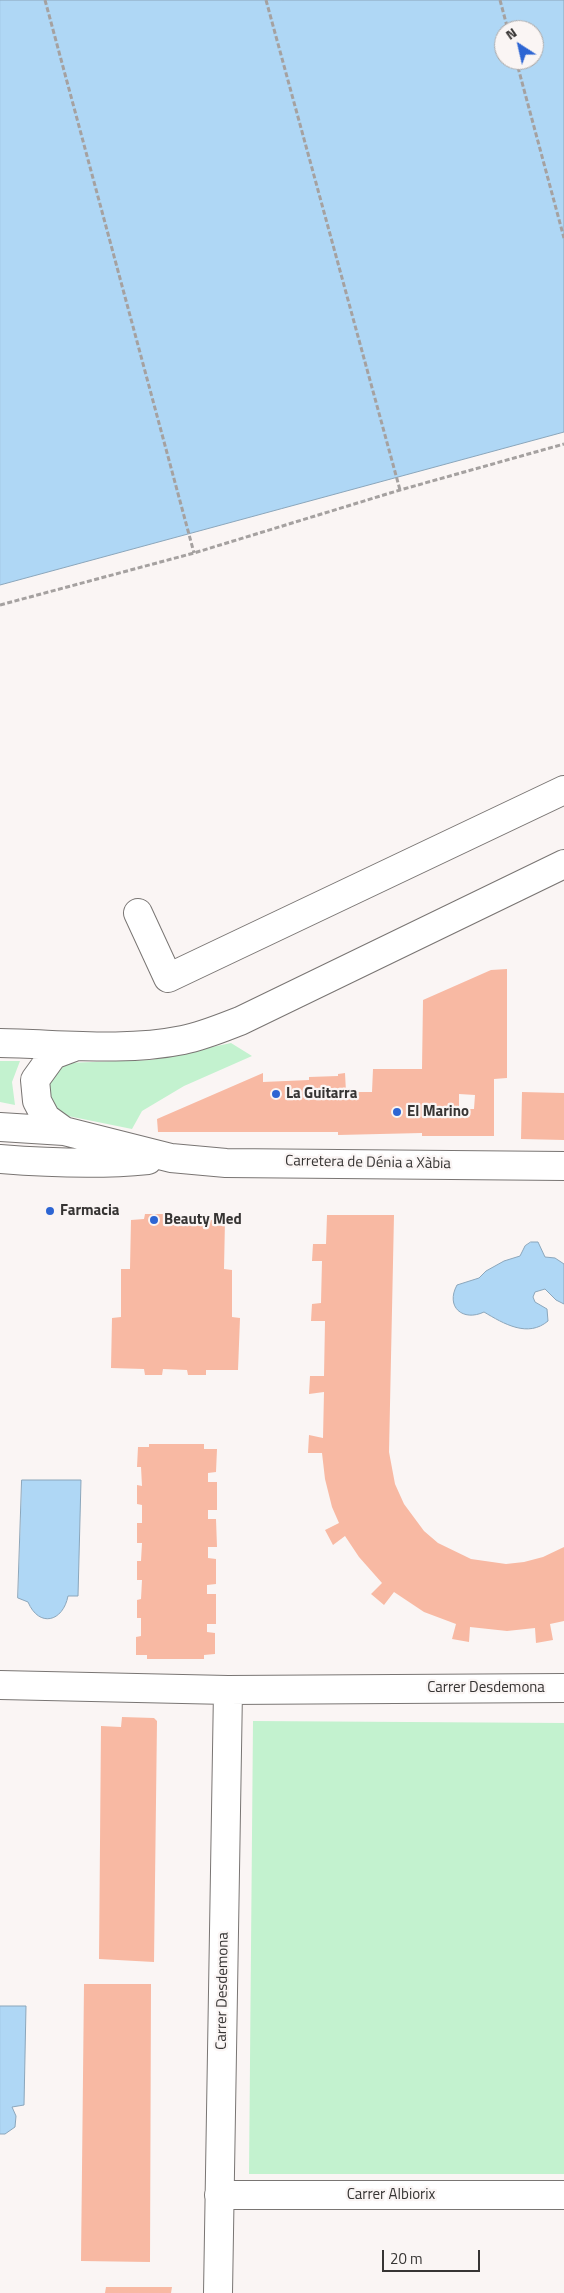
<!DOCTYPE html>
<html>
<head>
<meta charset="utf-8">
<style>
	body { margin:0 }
	#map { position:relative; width:564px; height:2293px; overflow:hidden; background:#faf5f4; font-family:"Titillium Web",sans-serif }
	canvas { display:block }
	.north { position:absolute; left:494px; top:20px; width:50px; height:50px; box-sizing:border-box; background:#faf5f4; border:1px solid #aca8a7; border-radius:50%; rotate:325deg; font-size:14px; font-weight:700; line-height:20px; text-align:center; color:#363433 }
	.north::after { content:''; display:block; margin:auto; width:18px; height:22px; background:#2d65d3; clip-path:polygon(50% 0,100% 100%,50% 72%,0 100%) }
	.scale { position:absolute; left:382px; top:2250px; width:98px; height:22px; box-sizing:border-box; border:2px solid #363433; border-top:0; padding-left:6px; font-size:15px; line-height:18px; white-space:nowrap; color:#363433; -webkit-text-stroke:4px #faf5f4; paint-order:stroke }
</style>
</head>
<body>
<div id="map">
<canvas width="564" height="2293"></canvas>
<div class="north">N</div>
<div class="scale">20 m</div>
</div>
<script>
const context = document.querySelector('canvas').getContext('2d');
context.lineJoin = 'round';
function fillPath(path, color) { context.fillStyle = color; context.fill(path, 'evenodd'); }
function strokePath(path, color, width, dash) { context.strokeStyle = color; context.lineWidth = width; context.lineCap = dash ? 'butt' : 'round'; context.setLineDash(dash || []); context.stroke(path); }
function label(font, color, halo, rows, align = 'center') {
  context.font = font + ' "Titillium Web",sans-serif'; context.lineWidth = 4.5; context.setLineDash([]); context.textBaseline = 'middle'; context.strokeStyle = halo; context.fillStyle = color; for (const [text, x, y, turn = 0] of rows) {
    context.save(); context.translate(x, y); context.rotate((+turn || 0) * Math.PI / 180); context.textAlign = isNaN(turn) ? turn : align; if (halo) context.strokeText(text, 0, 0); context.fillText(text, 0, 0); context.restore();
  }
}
const green = new Path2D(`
	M 231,1043 L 252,1056 L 184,1086 L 142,1111 L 132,1129 L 53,1113 L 45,1097 L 51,1072 L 64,1063 L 151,1060 Z
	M 0,1061 L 20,1061 L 12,1082 L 15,1105 L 0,1102 Z
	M 253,1721 L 564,1723 L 564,2174 L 249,2174 Z`);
const water = new Path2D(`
	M 0,0 L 564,0 L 564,432 L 0,585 ZM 504,30 L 534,30 L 534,60 L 504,60 Z
	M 531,1242 L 538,1242 L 545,1257 L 555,1258 L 564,1264 L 564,1304 L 556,1300 L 545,1289 L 535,1292 L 533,1297 L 535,1302 L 547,1309 L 548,1321 C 528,1338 504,1324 484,1312 C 463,1322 445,1307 457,1285 L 479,1278 L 486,1271 L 504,1261 L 520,1256 L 525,1246 Z
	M 22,1480 L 81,1480 L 78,1596 L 68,1596 C 63,1622 39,1628 28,1602 L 18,1598 Z
	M 0,2006 L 26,2006 L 24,2105 L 12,2107 L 16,2116 L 15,2127 L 5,2134 L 0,2134 Z`);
const building = new Path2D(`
	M 507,969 L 507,1078 L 494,1079 L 494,1136 L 422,1136 L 422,1133 L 338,1135 L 338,1132 L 158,1132 L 157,1119 L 263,1073 L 263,1082 L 309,1080 L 309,1077 L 338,1076 L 338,1074 L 345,1073 L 346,1092 L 372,1092 L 373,1069 L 422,1069 L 423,1000 L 491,970 ZM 459,1094 L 475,1095 L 474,1109 L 459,1109 Z
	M 522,1092 L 564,1093 L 564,1140 L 521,1139 Z
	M 145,1214 L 164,1214 L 165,1218 L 190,1218 L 189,1214 L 208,1214 L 209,1220 L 225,1220 L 224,1269 L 232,1270 L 232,1317 L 240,1318 L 238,1370 L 206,1370 L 206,1375 L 188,1375 L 187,1370 L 163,1369 L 162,1375 L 145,1375 L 144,1369 L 111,1368 L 112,1318 L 121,1317 L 121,1269 L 130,1269 L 131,1220 L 144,1219 Z
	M 327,1215 L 394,1215 L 389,1452 L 395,1484 L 404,1504 L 424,1531 L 438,1543 L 471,1559 L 506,1564 L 524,1562 L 543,1557 L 564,1547 L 564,1621 L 550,1624 L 553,1640 L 536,1643 L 535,1628 L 507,1631 L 470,1627 L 469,1642 L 452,1639 L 456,1624 L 424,1612 L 394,1592 L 384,1605 L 371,1594 L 382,1583 L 359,1557 L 345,1536 L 333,1545 L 325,1530 L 339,1523 L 332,1507 L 325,1479 L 322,1453 L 308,1453 L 309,1435 L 323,1438 L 324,1392 L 309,1394 L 310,1376 L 324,1376 L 325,1321 L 311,1321 L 312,1304 L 321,1303 L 322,1261 L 312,1261 L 313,1244 L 326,1244 Z
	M 149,1444 L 204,1444 L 204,1449 L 217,1449 L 216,1472 L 208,1473 L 208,1482 L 217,1482 L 217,1510 L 208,1510 L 208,1519 L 216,1519 L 217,1547 L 208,1547 L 208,1558 L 216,1559 L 216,1584 L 207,1585 L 207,1594 L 216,1594 L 216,1624 L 207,1624 L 207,1632 L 215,1633 L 215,1654 L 204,1655 L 204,1659 L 147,1659 L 147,1655 L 136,1655 L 136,1637 L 141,1636 L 141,1618 L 137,1618 L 137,1600 L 141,1599 L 142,1580 L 137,1580 L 137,1561 L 141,1561 L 142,1543 L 137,1543 L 137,1523 L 142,1523 L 142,1505 L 137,1504 L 137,1485 L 142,1486 L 141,1467 L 137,1467 L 138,1447 L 149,1447 Z
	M 122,1717 L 154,1718 L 157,1721 L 154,1962 L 99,1959 L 101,1726 L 121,1727 Z
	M 84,1984 L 151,1984 L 150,2262 L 81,2261 Z
	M 106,2287 L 172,2287 L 171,2293 L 105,2293 Z`);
const path = new Path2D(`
	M 45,0 L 194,553
	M 266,0 L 400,490
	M 500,0 L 508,30
	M 516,60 L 564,238
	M 0,605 L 194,553 L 400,490 L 564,444`);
const minor = new Path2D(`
	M 138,913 L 168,978 L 564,790
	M 0,1043 C 60,1044 124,1052 183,1040 C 203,1036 222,1028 240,1021 L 564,864
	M 0,1127 L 64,1131 L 171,1158 L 226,1163 L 564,1166
	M 64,1131 L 46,1118 L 37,1101 L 35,1080 L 53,1055 L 77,1046
	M 0,1159 C 50,1163 99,1165 148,1160
	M 0,1685 L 228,1690 L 564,1688
	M 219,2195 L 564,2195
	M 218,2293 L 228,1690`);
const markers = [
	[276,1094,5,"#2d65d3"],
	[397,1112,5,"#2d65d3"],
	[50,1211,5,"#2d65d3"],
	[154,1220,5,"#2d65d3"]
];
const poiNames = [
	["La Guitarra",286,1094],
	["El Marino",407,1112],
	["Farmacia",60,1211],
	["Beauty Med",164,1220]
];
const streetNames = [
	["Carretera de Dénia a Xàbia",368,1163,1],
	["Carrer Desdemona",486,1688],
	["Carrer Desdemona",223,1991,-89],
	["Carrer Albiorix",391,2195]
];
fillPath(green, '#c3f2cf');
fillPath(water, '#afd7f5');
strokePath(water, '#8ba6bb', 1);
fillPath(building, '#f8b9a3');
strokePath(minor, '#797573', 30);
strokePath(path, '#a5a1a0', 3, [5, 2.5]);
strokePath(minor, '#fff', 28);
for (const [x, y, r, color] of markers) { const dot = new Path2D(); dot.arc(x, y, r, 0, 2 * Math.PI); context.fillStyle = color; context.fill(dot); strokePath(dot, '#faf5f4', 2); }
label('bold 15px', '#363433', '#faf5f4', poiNames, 'left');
label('15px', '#363433', '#faf5f4', streetNames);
</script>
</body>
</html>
